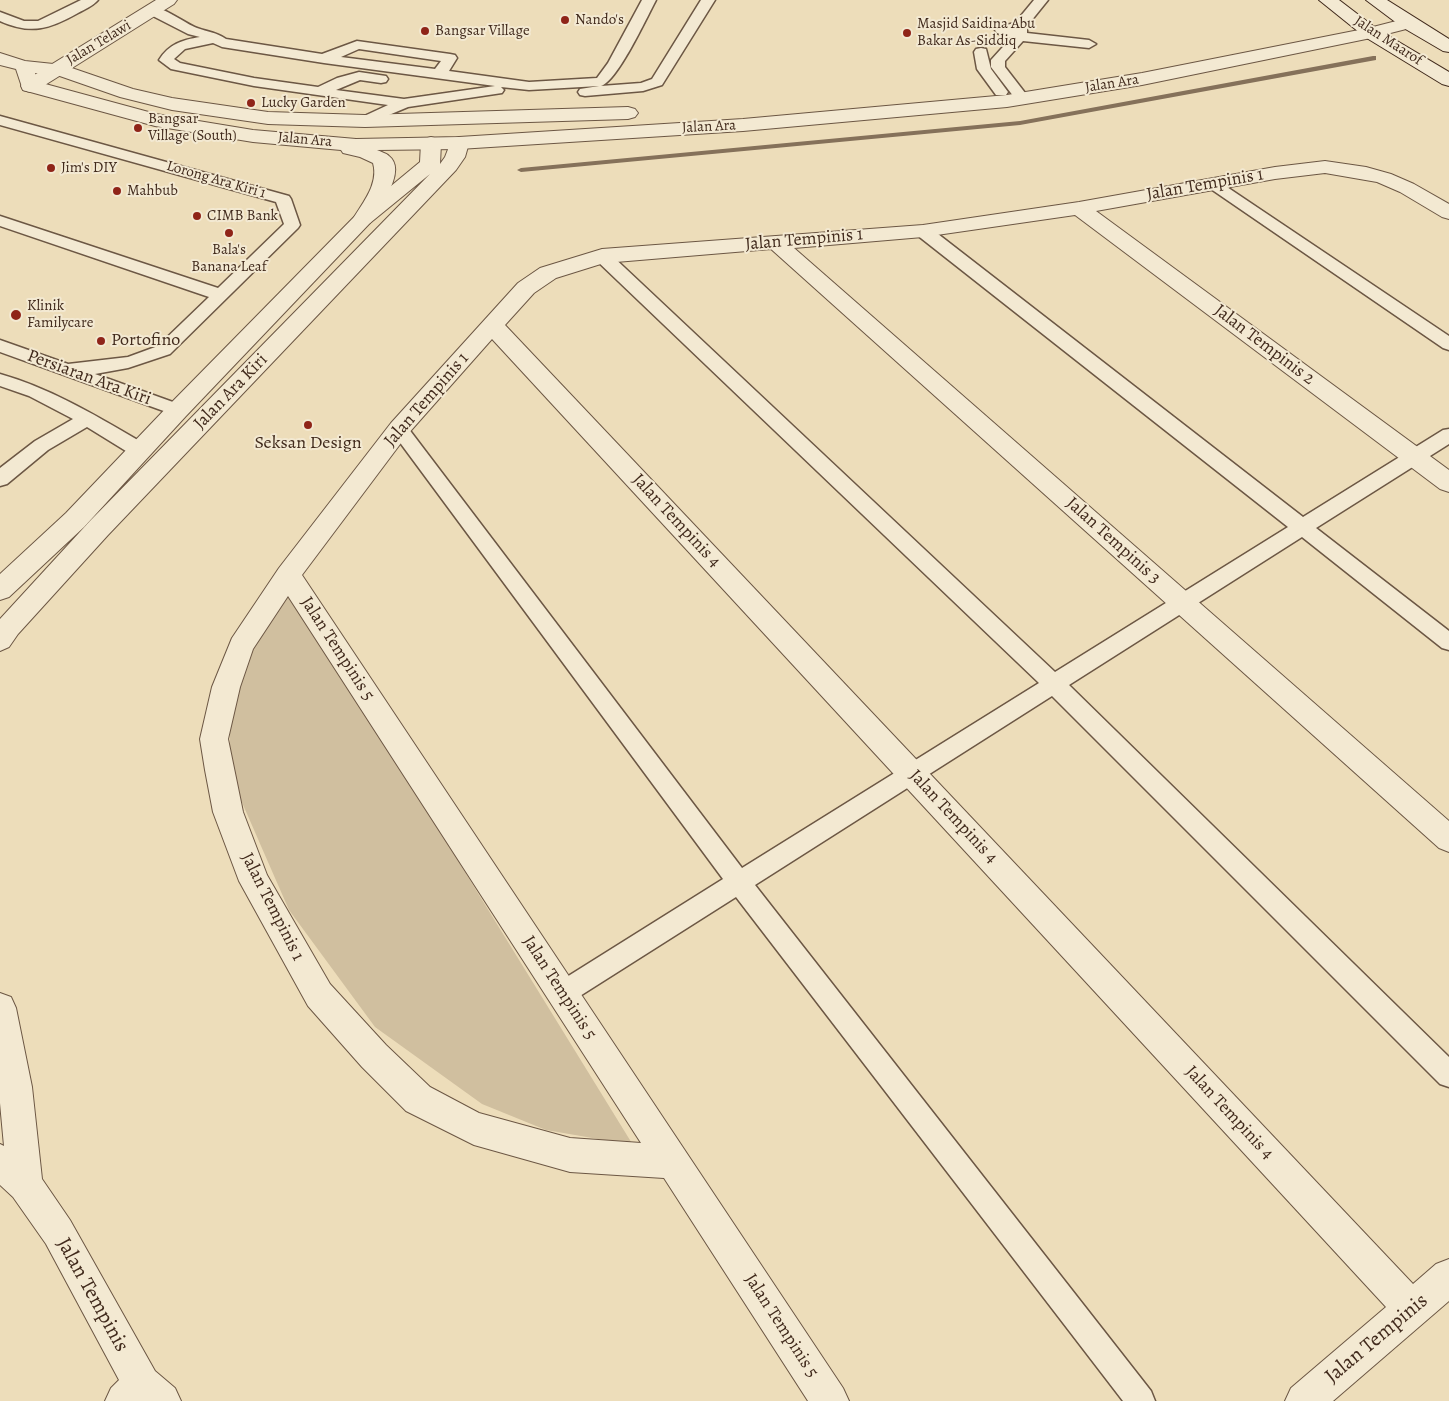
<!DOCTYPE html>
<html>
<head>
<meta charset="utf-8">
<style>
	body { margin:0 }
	canvas { display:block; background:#edddba }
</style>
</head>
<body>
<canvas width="1449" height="1401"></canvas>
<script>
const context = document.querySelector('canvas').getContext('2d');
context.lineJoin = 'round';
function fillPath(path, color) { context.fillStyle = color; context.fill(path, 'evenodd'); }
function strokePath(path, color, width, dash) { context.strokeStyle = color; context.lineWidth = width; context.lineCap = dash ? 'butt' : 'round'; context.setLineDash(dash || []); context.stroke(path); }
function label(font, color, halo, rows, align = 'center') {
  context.font = font + ' Alegreya,serif'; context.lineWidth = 4; context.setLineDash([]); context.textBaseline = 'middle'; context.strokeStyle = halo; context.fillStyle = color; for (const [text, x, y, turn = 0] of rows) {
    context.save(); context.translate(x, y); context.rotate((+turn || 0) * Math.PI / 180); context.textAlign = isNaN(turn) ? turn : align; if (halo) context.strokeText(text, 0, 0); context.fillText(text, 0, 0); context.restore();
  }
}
const green = new Path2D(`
	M 287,583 L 633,1145 L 546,1130 L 482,1104 L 375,1027 L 289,910 L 230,775 L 230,733 L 238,685 L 249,652 Z`);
const stream = new Path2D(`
	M 1373,56 L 1376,56 L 1376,60 L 1020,125 L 521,172 L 517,170 L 521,168 L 1020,121 Z`);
const service = new Path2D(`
	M 81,0 L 98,0 C 93,6 85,9 78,13 C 50,29 31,35 0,21 L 0,12 L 24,21 L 38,21 Z
	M 642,0 L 656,0 C 647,17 617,82 601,86 L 641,83 L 652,79 L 701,0 L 715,0 L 662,85 L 643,91 L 585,96 L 580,95 L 578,92 L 580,89 L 599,86 L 529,90 L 501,87 L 504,90 L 502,93 L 408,107 L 365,125 L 360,124 L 358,121 L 360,118 L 388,105 L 254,86 L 171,69 L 159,60 C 169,44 182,40 200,37 L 188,34 L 147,13 L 145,10 L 147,7 C 161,4 184,23 197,28 C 208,32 216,32 226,39 L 322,54 L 357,41 L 450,54 L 455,55 L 457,58 L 449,71 L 529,82 L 597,78 L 608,63 ZM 213,43 L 222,47 L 324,63 L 495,86 L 404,99 L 336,90 L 360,80 L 381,83 L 386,82 L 388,79 L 386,76 L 359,72 L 337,78 L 318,87 L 254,78 L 180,63 L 174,59 L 185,49 ZM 359,49 L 441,61 L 435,69 L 341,57 Z
	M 1034,0 L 1048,0 L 1027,26 L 1027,33 L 1089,40 L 1096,44 L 1089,48 L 1023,41 L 1005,61 L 1005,67 L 1029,98 L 1027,101 L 1017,101 L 991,67 L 991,60 L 1011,38 L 997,33 L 995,30 L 997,27 L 1015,23 Z
	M 981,48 L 986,49 L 991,69 L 1008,92 L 1006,95 L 996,95 L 977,69 L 974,52 L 976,49 Z
	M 0,116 L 289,196 L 291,199 L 300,225 L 298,228 L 170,354 L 128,368 L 95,374 L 184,406 L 187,410 L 184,414 L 178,416 L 172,414 L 0,352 L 0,340 L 68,364 L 128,357 L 158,346 L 209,297 L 0,226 L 0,216 L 218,288 L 284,224 L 276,202 L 0,125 Z
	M 1213,179 L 1218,181 L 1449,336 L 1449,350 L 1443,348 L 1208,187 L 1205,184 L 1208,181 Z
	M 923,226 L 929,227 L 1303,517 L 1443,430 L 1449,429 L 1449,444 L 1316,528 L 1449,631 L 1449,650 L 1442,648 L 1302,537 L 1069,685 L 1449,1057 L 1449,1087 L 1440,1084 L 1052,696 L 755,885 L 1151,1391 L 1155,1401 L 1123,1401 L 736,897 L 572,1001 L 563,1005 L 554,1001 L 551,993 L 554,985 L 723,879 L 390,429 L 393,424 L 399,423 L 405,424 L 742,868 L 1039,683 L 596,260 L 594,256 L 596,252 L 602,251 L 608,252 L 1055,672 L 1288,527 L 917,235 L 915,231 L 917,227 Z
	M 0,374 C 53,389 100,418 148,446 L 150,451 L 148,456 L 141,458 L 134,456 L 87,427 L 48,450 L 7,484 L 0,486 L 0,468 L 35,441 L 73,419 L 29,396 L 0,386 Z`);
const minor = new Path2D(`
	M 156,0 L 177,0 L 174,4 L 37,90 L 30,92 L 23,90 L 21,86 L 23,82 Z
	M 431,137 L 438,139 L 441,143 L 440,164 L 445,157 L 452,139 L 459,137 L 466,139 L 469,143 L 465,157 L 456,170 L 108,535 L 18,634 L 9,647 L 0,651 L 0,619 L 90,521 L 430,174 L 370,223 L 186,416 L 84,527 L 9,597 L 0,600 L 0,574 L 66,513 L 170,404 L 356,215 L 420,162 L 421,143 L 424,139 Z
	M 1325,161 L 1366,167 L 1391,174 L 1414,184 L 1449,204 L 1449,219 L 1442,217 L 1400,192 L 1377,182 L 1325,173 L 1275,179 L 1096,211 L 1449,470 L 1449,492 L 1440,489 L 1075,215 L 923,237 L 794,248 L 1449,821 L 1449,852 L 1439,848 L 771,249 L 604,263 L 556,278 L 534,293 L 505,325 L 1413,1284 L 1436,1264 L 1449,1259 L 1449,1301 L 1333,1401 L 1285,1401 L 1291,1388 L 1386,1307 L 492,339 L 407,435 L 302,575 L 843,1388 L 849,1401 L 808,1401 L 664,1178 L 570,1172 L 474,1145 L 406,1111 L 362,1067 L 308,1006 L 239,881 L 213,812 L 205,770 L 200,739 L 212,687 L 232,638 L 279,568 L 391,423 L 518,283 L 540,268 L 602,249 L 923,225 L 1079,202 L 1275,167 ZM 288,596 L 641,1143 L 570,1138 L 479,1113 L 430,1087 L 386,1045 L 330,984 L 267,875 L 243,812 L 228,739 L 240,687 L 253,649 Z
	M 0,993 L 11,997 L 16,1008 L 32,1087 L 42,1179 L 70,1220 L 155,1371 L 175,1388 L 181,1401 L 105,1401 L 111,1388 L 119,1380 L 46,1244 L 13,1197 L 0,1185 L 0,1144 L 4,1146 L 0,1103 Z`);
const tertiary = new Path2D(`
	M 1408,18 L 1414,19 L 1417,23 L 1414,27 L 1371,38 L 1142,85 L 1007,107 L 743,131 L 459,149 L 377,150 C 381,152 386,153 389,156 C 407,170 381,205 373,219 L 370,223 L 363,225 L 356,223 L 353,219 C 363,202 379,184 373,163 L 360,157 L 343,153 L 341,150 L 253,142 L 155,126 L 23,90 L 16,69 L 0,65 L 0,53 L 25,61 L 63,65 L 133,89 L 172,98 L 268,112 L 365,115 L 628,107 L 635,109 L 638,113 L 635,117 L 628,119 L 365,127 L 268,124 L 172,110 L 120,97 L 54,74 L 35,73 L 38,82 L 156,114 L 253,130 L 356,139 L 459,137 L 743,119 L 1007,95 L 1142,73 L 1369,28 Z`);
const secondary = new Path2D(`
	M 1319,0 L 1339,0 L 1377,29 L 1449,72 L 1449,86 L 1442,84 L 1365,37 Z
	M 1366,0 L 1387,0 L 1449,39 L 1449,52 L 1443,51 L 1402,27 Z`);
const markers = [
	[565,20,5,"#8f2418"],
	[425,31,5,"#8f2418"],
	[907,33,5,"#8f2418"],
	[251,103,5,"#8f2418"],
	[138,128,5,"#8f2418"],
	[51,168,5,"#8f2418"],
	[117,191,5,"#8f2418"],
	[197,216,5,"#8f2418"],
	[229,233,5,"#8f2418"],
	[16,315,6,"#8f2418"],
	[101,341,5,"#8f2418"],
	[308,425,5,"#8f2418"]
];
const farPoinames = [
	["Nando's",575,20],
	["Masjid Saidina Abu",917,24],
	["Bakar As-Siddiq",917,41],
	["Bangsar Village",435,31],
	["Lucky Garden",261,103],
	["Bangsar",148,119],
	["Village (South)",148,136],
	["Jim's DIY",61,168],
	["Mahbub",127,191],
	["CIMB Bank",207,216],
	["Bala's",229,250,"center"],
	["Banana Leaf",229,267,"center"],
	["Klinik",27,306],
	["Familycare",27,323]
];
const farStreetnames = [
	["Jalan Maarof",1388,41,33],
	["Jalan Telawi",99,43,-31],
	["Jalan Ara",1112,84,-9],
	["Jalan Ara",709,127,-3],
	["Jalan Ara",305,140,5],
	["Lorong Ara Kiri 1",216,180,16]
];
const streetNames = [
	["Jalan Tempinis 1",1205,185,-10],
	["Jalan Tempinis 1",804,240,-5],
	["Jalan Tempinis 2",1264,345,37],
	["Persiaran Ara Kiri",89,378,20],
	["Jalan Ara Kiri",231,392,-46],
	["Jalan Tempinis 1",427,400,-49],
	["Jalan Tempinis 4",676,521,47],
	["Jalan Tempinis 3",1113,541,42],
	["Jalan Tempinis 5",337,649,57],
	["Jalan Tempinis 4",953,817,47],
	["Jalan Tempinis 1",272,907,63],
	["Jalan Tempinis 5",559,988,57],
	["Jalan Tempinis 4",1229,1113,47],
	["Jalan Tempinis 5",781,1326,57]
];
const poiNames = [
	["Portofino",111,341],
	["Seksan Design",308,444,"center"]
];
const nearStreetnames = [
	["Jalan Tempinis",92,1295,61],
	["Jalan Tempinis",1377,1339,-40]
];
fillPath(green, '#d0bf9f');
fillPath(stream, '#85715a');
strokePath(service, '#6c5744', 3);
strokePath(minor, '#6c5744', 2);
strokePath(tertiary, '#6c5744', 2);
strokePath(secondary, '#412a1c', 2);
fillPath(service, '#f3e9d2');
fillPath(minor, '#f3e9d2');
fillPath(tertiary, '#f3e9d2');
fillPath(secondary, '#f3e9d2');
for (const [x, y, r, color] of markers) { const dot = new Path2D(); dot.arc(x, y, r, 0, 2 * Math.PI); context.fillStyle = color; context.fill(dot); strokePath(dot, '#f3e9d2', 2); }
label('15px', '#412a1c', '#f3e9d2', farPoinames, 'left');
label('15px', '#412a1c', '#f3e9d2', farStreetnames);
label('18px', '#412a1c', '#f3e9d2', streetNames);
label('18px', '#412a1c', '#f3e9d2', poiNames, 'left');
label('21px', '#412a1c', '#f3e9d2', nearStreetnames);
</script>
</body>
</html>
